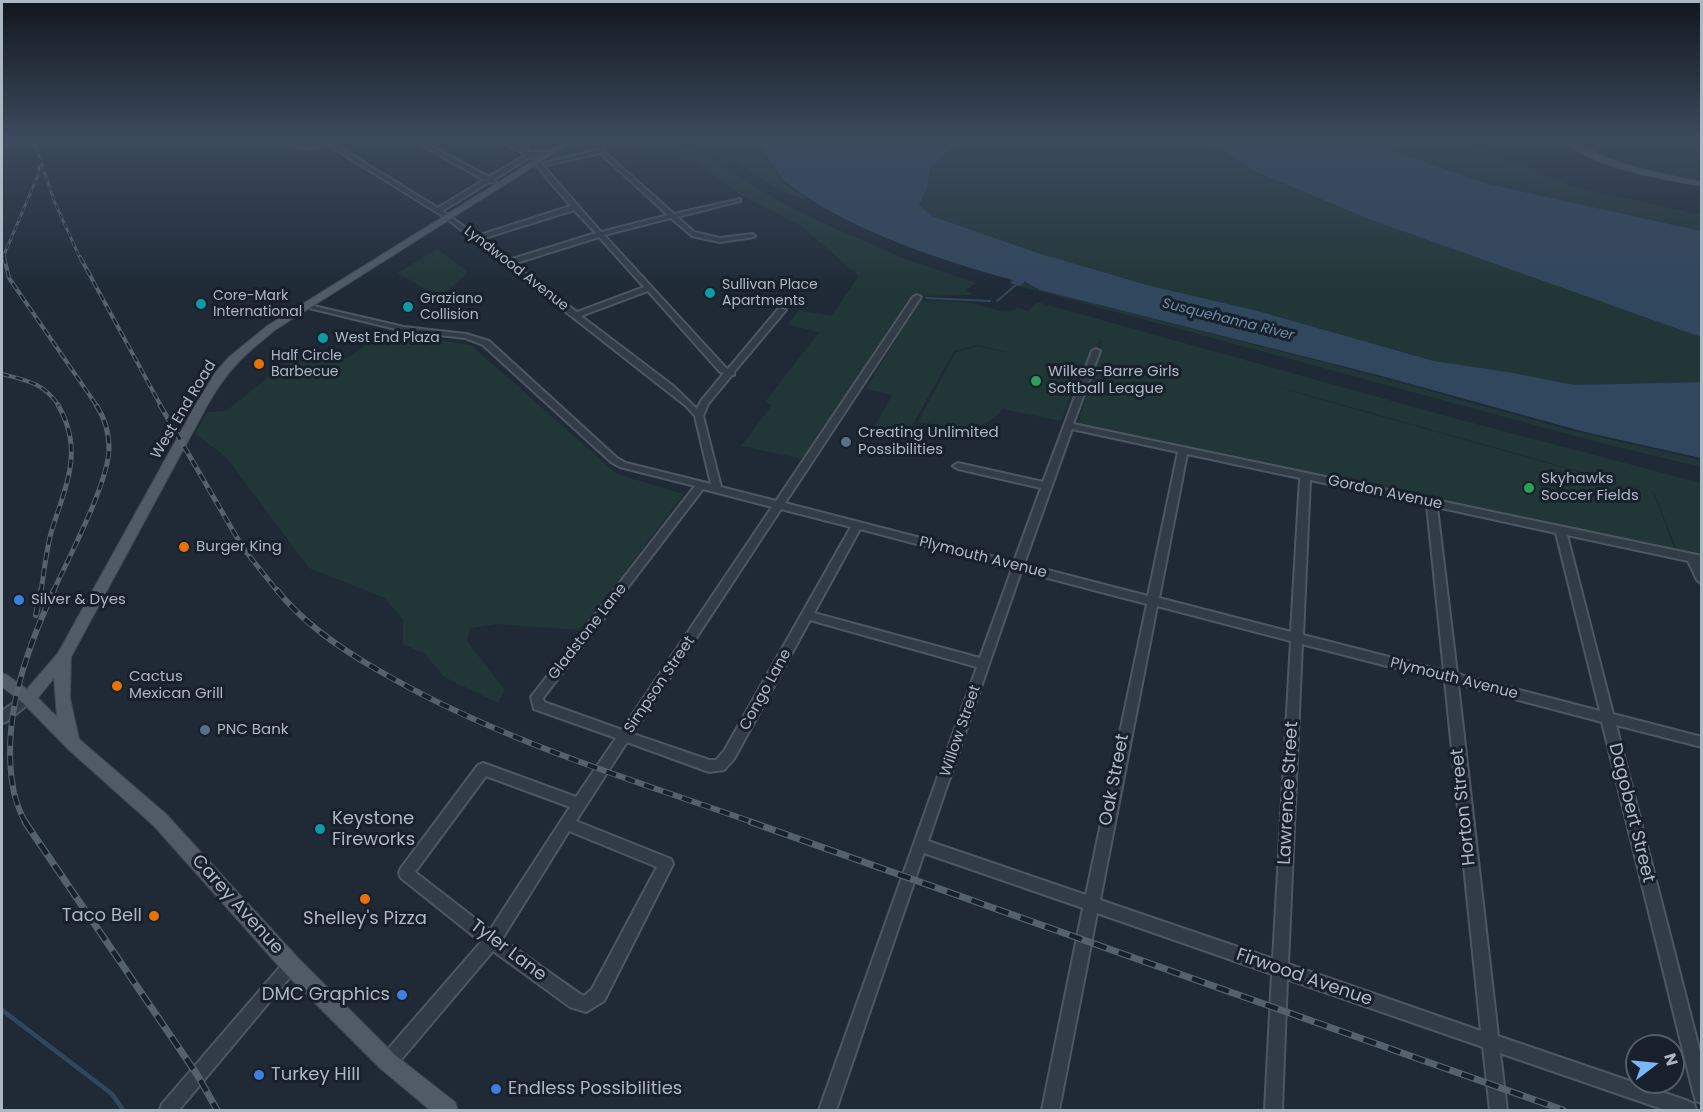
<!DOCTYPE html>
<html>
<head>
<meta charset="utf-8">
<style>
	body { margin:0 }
	#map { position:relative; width:1703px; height:1112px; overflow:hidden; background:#1f2a36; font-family:Poppins,sans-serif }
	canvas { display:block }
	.frame { position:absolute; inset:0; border:3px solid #acb7c4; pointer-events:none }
	.north { position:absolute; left:1625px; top:1034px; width:60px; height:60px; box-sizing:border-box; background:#18212b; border:2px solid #535d68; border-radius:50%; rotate:74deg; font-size:16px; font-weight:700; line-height:24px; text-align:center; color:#acb7c4 }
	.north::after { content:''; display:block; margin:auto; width:21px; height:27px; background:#7bb6fa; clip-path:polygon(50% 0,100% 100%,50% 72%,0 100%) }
</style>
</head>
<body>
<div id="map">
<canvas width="1703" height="1112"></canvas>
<div class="frame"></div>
<div class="north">N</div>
</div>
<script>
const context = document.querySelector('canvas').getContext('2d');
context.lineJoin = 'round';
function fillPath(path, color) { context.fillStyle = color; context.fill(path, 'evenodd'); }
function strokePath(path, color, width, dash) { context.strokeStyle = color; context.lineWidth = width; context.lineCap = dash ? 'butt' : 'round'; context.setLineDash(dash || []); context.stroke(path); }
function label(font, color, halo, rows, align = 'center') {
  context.font = font + ' Poppins,sans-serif'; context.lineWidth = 6; context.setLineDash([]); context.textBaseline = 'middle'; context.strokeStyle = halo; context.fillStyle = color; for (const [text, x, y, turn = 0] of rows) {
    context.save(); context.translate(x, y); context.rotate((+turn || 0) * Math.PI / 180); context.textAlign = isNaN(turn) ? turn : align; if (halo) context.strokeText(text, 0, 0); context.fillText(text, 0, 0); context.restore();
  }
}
const green = new Path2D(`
	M 579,139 L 662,139 L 606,151 L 603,149 L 543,163 Z
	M 666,139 L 711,160 L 777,200 L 825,224 L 903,258 L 975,283 L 966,290 L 973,295 L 920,296 L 917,291 L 918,294 L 914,294 L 803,459 L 741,446 L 772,405 L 765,402 L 819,332 L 788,325 L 799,310 L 831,316 L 859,276 L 801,226 L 739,194 Z
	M 706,139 L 754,139 L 784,183 L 807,198 C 786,201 724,153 706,139 Z
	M 953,139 L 1205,139 L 1701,337 L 1701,382 L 1575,385 L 1508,372 L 1434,361 L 1258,311 L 1147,285 L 1038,253 L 930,216 L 919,205 L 927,188 L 930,168 L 957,144 Z
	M 1359,139 L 1455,139 L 1578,188 L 1701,215 L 1701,231 L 1488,184 Z
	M 1573,139 L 1701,139 L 1701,181 C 1658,173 1610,165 1573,139 Z
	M 437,249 L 468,272 L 440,298 L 398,273 Z
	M 1025,283 L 1040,290 L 1373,375 L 1569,430 L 1701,460 L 1701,467 L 1601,443 L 1020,286 Z
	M 920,299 L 956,310 L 925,300 L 972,303 L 1004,312 L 1015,310 L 1017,307 L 1028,311 L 1037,302 L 1446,416 L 1701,483 L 1701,556 L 1677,551 L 1654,492 L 1605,478 L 1653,492 L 1675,550 L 1078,424 L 1102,340 L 1084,336 L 1100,340 L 1084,371 L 1081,370 L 1061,421 L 1002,409 C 985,436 944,425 918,422 L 956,352 L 978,346 L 1026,357 L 978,345 L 954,351 L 904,440 L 872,431 L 892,395 L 866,389 ZM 1269,385 L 1304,394 L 1586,473 L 1583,473 Z
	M 386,332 L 471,345 L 617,474 L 684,494 L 580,630 L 497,624 L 470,628 L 467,641 L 505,690 L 498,703 L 444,677 L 425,654 L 403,644 L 403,620 L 385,598 L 309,568 L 226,457 L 195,434 L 207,412 L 226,411 L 292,358 L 347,358 Z`);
const water = new Path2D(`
	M 757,139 L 953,139 L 957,144 L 930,168 L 927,188 L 919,205 L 931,216 L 1038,253 L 1147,285 L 1258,311 L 1434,361 L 1508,372 L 1575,385 L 1701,382 L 1701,458 L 1585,432 L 1378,375 L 1040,290 L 1025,282 L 1020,286 L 1010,283 L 1013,280 C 944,262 844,228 789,184 C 775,173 766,153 757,139 Z
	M 1205,139 L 1359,139 L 1488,184 L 1701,231 L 1701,337 L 1369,219 L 1252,170 Z`);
const streamFar1 = new Path2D(`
	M 926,298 L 990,301
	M 997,301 L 1017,284`);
const stream = new Path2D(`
	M 2,1010 L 112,1094 L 123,1110`);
const minor = new Path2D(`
	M 11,139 L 19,139 L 2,146 L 2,142 Z
	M 255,139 C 278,139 301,148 323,142 L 319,139 L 329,141 L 345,139 L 332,143 L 438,208 L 484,180 L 411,139 L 418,139 L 489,177 L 526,155 L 498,139 L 505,139 L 522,148 L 523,139 L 529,139 L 527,150 L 531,152 L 549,151 L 549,153 L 536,155 L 537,158 L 530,157 L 493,180 L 496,182 L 495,183 L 489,182 L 442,211 L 477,236 L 571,206 L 549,181 L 535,162 L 538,160 L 601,232 L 668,215 L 600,153 L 547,165 L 544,163 L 601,149 L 674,214 L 740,199 L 740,201 L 677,217 L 694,232 L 720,238 L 752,234 L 755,236 L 754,237 L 720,242 L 692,236 L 671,218 L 604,235 L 726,368 L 728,369 L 779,308 L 786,310 L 734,372 L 734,375 L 732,375 L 708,404 L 703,416 L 721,487 L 776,501 L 913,297 L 917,295 L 921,297 L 785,503 L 1014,562 L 1041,488 L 958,469 L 953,466 L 958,463 L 1043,482 L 1092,351 L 1096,349 L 1100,351 L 1073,424 L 1702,556 L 1702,564 L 1700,563 L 1702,584 L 1697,580 L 1688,561 L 1567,535 L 1613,714 L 1702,737 L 1702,747 L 1616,725 L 1702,1060 L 1702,1103 L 1696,1101 L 1694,1095 L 1602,722 L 1458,684 L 1498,1036 L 1688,1101 L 1694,1104 L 1696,1110 L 1665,1110 L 1500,1053 L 1507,1110 L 1490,1110 L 1483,1047 L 1287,979 L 1282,1110 L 1265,1110 L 1272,974 L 1097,913 L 1059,1110 L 1042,1110 L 1083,908 L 924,853 L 836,1110 L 819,1110 L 977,667 L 810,620 L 734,759 L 724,770 L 709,772 L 627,742 L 576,821 L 671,859 L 673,864 L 604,1001 L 586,1012 L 570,1007 L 493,951 L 394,1068 L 388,1070 L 382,1068 L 380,1062 L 382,1056 L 481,942 L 401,878 L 399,873 L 401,868 L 478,765 L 483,763 L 576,797 L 616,738 L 534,709 L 531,697 L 695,486 L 620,467 L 611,462 L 483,345 L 465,338 L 404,331 L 301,306 L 305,304 L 404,327 L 466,334 L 489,341 L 617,458 L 626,463 L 711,484 L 695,416 L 686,406 L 446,218 L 327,144 L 310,149 ZM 574,210 L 596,233 L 509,260 L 481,239 ZM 599,237 L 644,287 L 577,312 L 513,264 ZM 648,291 L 720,372 L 724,373 L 701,401 L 697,409 L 672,385 L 581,316 ZM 1072,429 L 1178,452 L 1148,596 L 1024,564 ZM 1187,454 L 1300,478 L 1291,632 L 1159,598 ZM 1310,480 L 1427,505 L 1444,671 L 1303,635 ZM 703,489 L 772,507 L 622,730 L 544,702 L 543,698 ZM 1437,507 L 1556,533 L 1600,711 L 1457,674 ZM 781,509 L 851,527 L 724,751 L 716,760 L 709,760 L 633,734 ZM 860,529 L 1012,569 L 980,658 L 814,613 ZM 1021,571 L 1147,604 L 1086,895 L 928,841 ZM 1157,606 L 1291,641 L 1273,959 L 1100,900 ZM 1302,644 L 1445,681 L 1481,1031 L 1288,964 ZM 486,776 L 570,807 L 490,930 L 415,872 ZM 569,831 L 657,867 L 592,989 L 584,996 L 580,994 L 502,939 Z
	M 28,693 L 32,695 L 34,698 L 32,701 L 6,722 L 2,723 L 2,711 Z
	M 291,957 L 296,960 L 299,965 L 296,970 L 179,1110 L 160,1110 L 162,1104 L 286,960 Z`);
const major = new Path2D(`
	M 568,139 L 577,139 L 275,330 C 243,356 229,368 208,404 L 71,657 L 70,698 L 79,739 L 166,814 L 298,958 L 395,1055 L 455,1102 L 458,1110 L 430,1110 L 381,1069 L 284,972 L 154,826 L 69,750 L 22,702 L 2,687 L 2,673 L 7,675 L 27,689 L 58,653 L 196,404 L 215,373 L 229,357 L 267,326 ZM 54,678 L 57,717 L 38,698 Z
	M 1560,139 C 1576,139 1599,156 1616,161 C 1643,171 1673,176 1702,182 L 1702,186 C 1657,178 1595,169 1560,139 Z`);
const railFar4 = new Path2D(`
	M 33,139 L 55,203 L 80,258
	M 5,258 L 4,255 L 38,175 L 40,161`);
const railFar3 = new Path2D(`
	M 4,257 L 9,278 L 97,406
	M 80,257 L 161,406
	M 2,374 C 28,381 44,383 59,406`);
const railFar2 = new Path2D(`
	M 160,405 L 243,548 L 278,592
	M 41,592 C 44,572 46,552 51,533 C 65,486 85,452 58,405
	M 53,592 C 69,557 108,484 109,449 C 109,433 105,418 96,405`);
const railFar1 = new Path2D(`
	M 277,590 C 303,623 340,648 376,669 C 493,738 627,778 755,823
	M 36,615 L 41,590
	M 26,823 C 20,814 17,804 14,793 C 0,723 25,653 54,590`);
const rail = new Path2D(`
	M 25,822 L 198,1076 L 217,1110
	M 751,822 L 1563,1110`);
const markers = [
	[710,293,6,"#0f9aa8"],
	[201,304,6,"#0f9aa8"],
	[408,307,6,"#0f9aa8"],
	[323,338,6,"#0f9aa8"],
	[259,364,6,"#e8710a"],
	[1036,381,6,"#2e9e5b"],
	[846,442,6,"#5c6f8a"],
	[1529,488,6,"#2e9e5b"],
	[184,547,6,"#e8710a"],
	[19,600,6,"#3f7fe0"],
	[117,686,6,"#e8710a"],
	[205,730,6,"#5c6f8a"],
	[320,829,6,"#0f9aa8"],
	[365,899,6,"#e8710a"],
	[154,916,6,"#e8710a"],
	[402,995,6,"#3f7fe0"],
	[259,1075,6,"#3f7fe0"],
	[496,1089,6,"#3f7fe0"]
];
const farStreetnames = [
	["Lyndwood Avenue",516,269,38]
];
const farPoinames = [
	["Sullivan Place",722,285],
	["Apartments",722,301],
	["Core-Mark",213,296],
	["International",213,312],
	["Graziano",420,299],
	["Collision",420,315],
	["West End Plaza",335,338],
	["Half Circle",271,356],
	["Barbecue",271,372]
];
const farWaternames = [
	["Susquehanna River",1228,320,14]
];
const poiNames = [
	["Wilkes-Barre Girls",1048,372],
	["Softball League",1048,389],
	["Creating Unlimited",858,433],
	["Possibilities",858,450],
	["Skyhawks",1541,479],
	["Soccer Fields",1541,496],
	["Burger King",196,547],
	["Silver & Dyes",31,600],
	["Cactus",129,677],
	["Mexican Grill",129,694],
	["PNC Bank",217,730]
];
const streetNames = [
	["West End Road",184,410,-59],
	["Gordon Avenue",1385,493,12],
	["Plymouth Avenue",983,558,14],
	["Gladstone Lane",588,632,-52],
	["Plymouth Avenue",1454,679,14],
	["Simpson Street",660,685,-56],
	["Congo Lane",766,690,-61],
	["Willow Street",961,731,-71]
];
const nearStreetnames = [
	["Oak Street",1115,780,-79],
	["Lawrence Street",1289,793,-87],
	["Horton Street",1464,807,-96],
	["Dagobert Street",1631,813,76],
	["Carey Avenue",237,905,48],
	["Tyler Lane",508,951,37],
	["Firwood Avenue",1304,978,19]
];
const nearPoinames = [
	["Keystone",332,819],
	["Fireworks",332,840],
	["Taco Bell",142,916,"right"],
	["Shelley's Pizza",365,919,"center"],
	["DMC Graphics",390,995,"right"],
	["Turkey Hill",271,1075],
	["Endless Possibilities",508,1089]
];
fillPath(green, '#213637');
fillPath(water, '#31475e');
strokePath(streamFar1, '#31475e', 2);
strokePath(stream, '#31475e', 4.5);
strokePath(minor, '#4d5762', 4);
strokePath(major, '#3c4550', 2);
fillPath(minor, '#323c47');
fillPath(major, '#505b67');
strokePath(railFar4, '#54616e', 3);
strokePath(railFar3, '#54616e', 4);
strokePath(railFar2, '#54616e', 5);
strokePath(railFar1, '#54616e', 6);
strokePath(rail, '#54616e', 7);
strokePath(railFar4, '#18212b', 1.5, [5]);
strokePath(railFar3, '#18212b', 2, [7]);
strokePath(railFar2, '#18212b', 3, [8]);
strokePath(railFar1, '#18212b', 4, [10]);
strokePath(rail, '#18212b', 4.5, [13]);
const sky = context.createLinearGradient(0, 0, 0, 295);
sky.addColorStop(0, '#11171e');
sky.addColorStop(0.47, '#3c4a5d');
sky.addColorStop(1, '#3c4a5d00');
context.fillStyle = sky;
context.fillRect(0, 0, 1703, 295);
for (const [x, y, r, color] of markers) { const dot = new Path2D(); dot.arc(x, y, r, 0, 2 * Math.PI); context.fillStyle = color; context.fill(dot); strokePath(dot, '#18212b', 2); }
label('14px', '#acb7c4', '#18212b', farStreetnames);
label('14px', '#acb7c4', '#18212b', farPoinames, 'left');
label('italic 14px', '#6b8aa9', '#18212b', farWaternames);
label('15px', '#acb7c4', '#18212b', poiNames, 'left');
label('15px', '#acb7c4', '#18212b', streetNames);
label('18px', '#acb7c4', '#18212b', nearStreetnames);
label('18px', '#acb7c4', '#18212b', nearPoinames, 'left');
</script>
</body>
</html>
